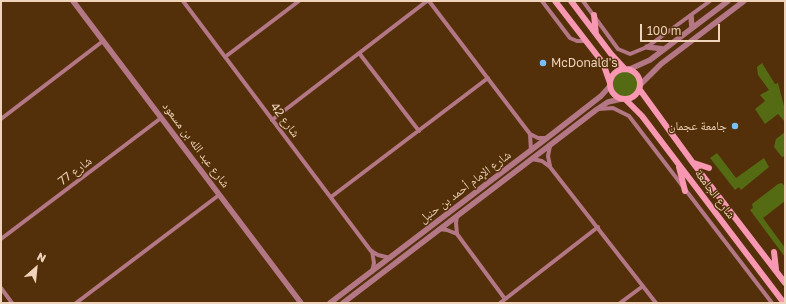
<!DOCTYPE html>
<html>
<head>
<meta charset="utf-8">
<style>
	body { margin:0 }
	#map { position:relative; width:786px; height:304px; overflow:hidden; background:#533009; font-family:"Golos Text",sans-serif }
	canvas { display:block }
	.frame { position:absolute; inset:0; border:2px solid #efd3bb; pointer-events:none }
	.north { position:absolute; left:16px; top:248px; width:40px; height:40px; -webkit-text-stroke:3px #533009; paint-order:stroke; rotate:27deg; font-size:11px; font-weight:700; line-height:16px; text-align:center; color:#efd3bb }
	.north::after { content:''; display:block; margin:auto; width:14px; height:18px; background:#efd3bb; clip-path:polygon(50% 0,100% 100%,50% 72%,0 100%) }
	.scale { position:absolute; left:640px; top:24px; width:80px; height:18px; box-sizing:border-box; border:2px solid #efd3bb; border-top:0; padding-left:5px; font-size:12px; line-height:14px; white-space:nowrap; color:#efd3bb; -webkit-text-stroke:3px #533009; paint-order:stroke }
</style>
</head>
<body>
<div id="map">
<canvas width="786" height="304"></canvas>
<div class="frame"></div>
<div class="north">N</div>
<div class="scale">100 m</div>
</div>
<script>
const context = document.querySelector('canvas').getContext('2d');
context.lineJoin = 'round';
function fillPath(path, color) { context.fillStyle = color; context.fill(path, 'evenodd'); }
function strokePath(path, color, width, dash) { context.strokeStyle = color; context.lineWidth = width; context.lineCap = dash ? 'butt' : 'round'; context.setLineDash(dash || []); context.stroke(path); }
function label(font, color, halo, rows, align = 'center') {
  context.font = font + ' "Golos Text","Noto Naskh Arabic",sans-serif'; context.lineWidth = 3; context.setLineDash([]); context.textBaseline = 'middle'; context.strokeStyle = halo; context.fillStyle = color; for (const [text, x, y, turn = 0] of rows) {
    context.save(); context.translate(x, y); context.rotate((+turn || 0) * Math.PI / 180); context.textAlign = isNaN(turn) ? turn : align; if (halo) context.strokeText(text, 0, 0); context.fillText(text, 0, 0); context.restore();
  }
}
const green = new Path2D(`
	M 762,63 L 775,84 L 778,83 L 785,110 L 785,122 L 778,114 L 765,124 L 755,109 L 765,101 L 760,95 L 769,90 L 758,75 L 757,67 Z
	M613 84a13 13 0 1 1 26 0a13 13 0 1 1-26 0Z
	M 785,132 L 785,156 L 782,157 L 774,147 L 776,139 Z
	M 717,153 L 736,178 L 764,158 L 769,167 L 741,190 L 739,187 L 735,190 L 710,158 Z
	M 782,183 L 785,187 L 785,201 L 763,218 L 785,248 L 785,257 L 750,210 L 753,208 L 752,204 L 778,184 Z`);
const minor = new Path2D(`
	M 183,1 L 371,251 L 378,255 L 390,258
	M 429,1 L 530,134 L 531,151
	M 542,1 L 570,38 L 577,41 L 586,41
	M 583,1 L 618,49 L 630,54 L 647,47 L 710,1
	M 359,53 L 419,131
	M 225,57 L 299,1
	M 598,109 L 613,108 L 629,116 L 772,303
	M 1,119 L 103,41
	M 272,120 L 427,1
	M 530,134 L 538,138 L 547,138
	M 550,146 L 548,156 L 550,166
	M 532,159 L 542,161 L 550,167 L 656,303
	M 331,197 L 488,78
	M 457,216 L 456,223 L 457,234 L 505,299
	M 439,229 L 447,230 L 457,234
	M 1,239 L 161,118
	M 372,251 L 374,263 L 372,272
	M 1,288 L 12,303
	M 76,303 L 219,195
	M 500,303 L 598,227
	M 620,303 L 643,286`);
const tertiary = new Path2D(`
	M 73,1 L 301,303
	M 691,16 L 692,28
	M 647,47 L 664,49
	M 630,69 L 650,60 L 728,1
	M 641,84 L 661,64 L 744,1
	M 330,303 L 547,138 L 601,96 L 610,86
	M 343,303 L 596,110 L 608,102 L 621,99`);
const secondary = new Path2D(`
	M 555,1 L 603,63 L 610,83
	M 571,1 L 611,54 L 625,69
	M 594,15 L 596,34
	M610 84a15 15 0 1 1 30 0a15 15 0 1 1-30 0Z
	M 640,90 L 693,163 L 785,283
	M 626,100 L 642,116 L 784,303
	M 694,163 L 709,168
	M 679,167 L 685,191
	M 774,252 L 776,269`);
const markers = [
	[543,63,4,"#77bff7"],
	[735,126,4,"#77bff7"]
];
const poiNames = [
	["McDonald's",551,63],
	["جامعة عجمان",727,126,"right"]
];
const streetNames = [
	["شارع 42",285,120,53],
	["شارع عبد الله بن مسعود",196,145,53],
	["شارع 77",75,171,-37],
	["شارع الإمام أحمد بن حنبل",465,187,-37],
	["شارع الجامعة",715,194,53]
];
fillPath(green, '#556b13');
strokePath(minor, '#b37786', 4);
strokePath(tertiary, '#b37786', 5.5);
strokePath(secondary, '#f797b1', 6);
for (const [x, y, r, color] of markers) { const dot = new Path2D(); dot.arc(x, y, r, 0, 2 * Math.PI); context.fillStyle = color; context.fill(dot); strokePath(dot, '#533009', 1.5); }
label('12px', '#efd3bb', '#533009', poiNames, 'left');
label('12px', '#efd3bb', '#533009', streetNames);
</script>
</body>
</html>
